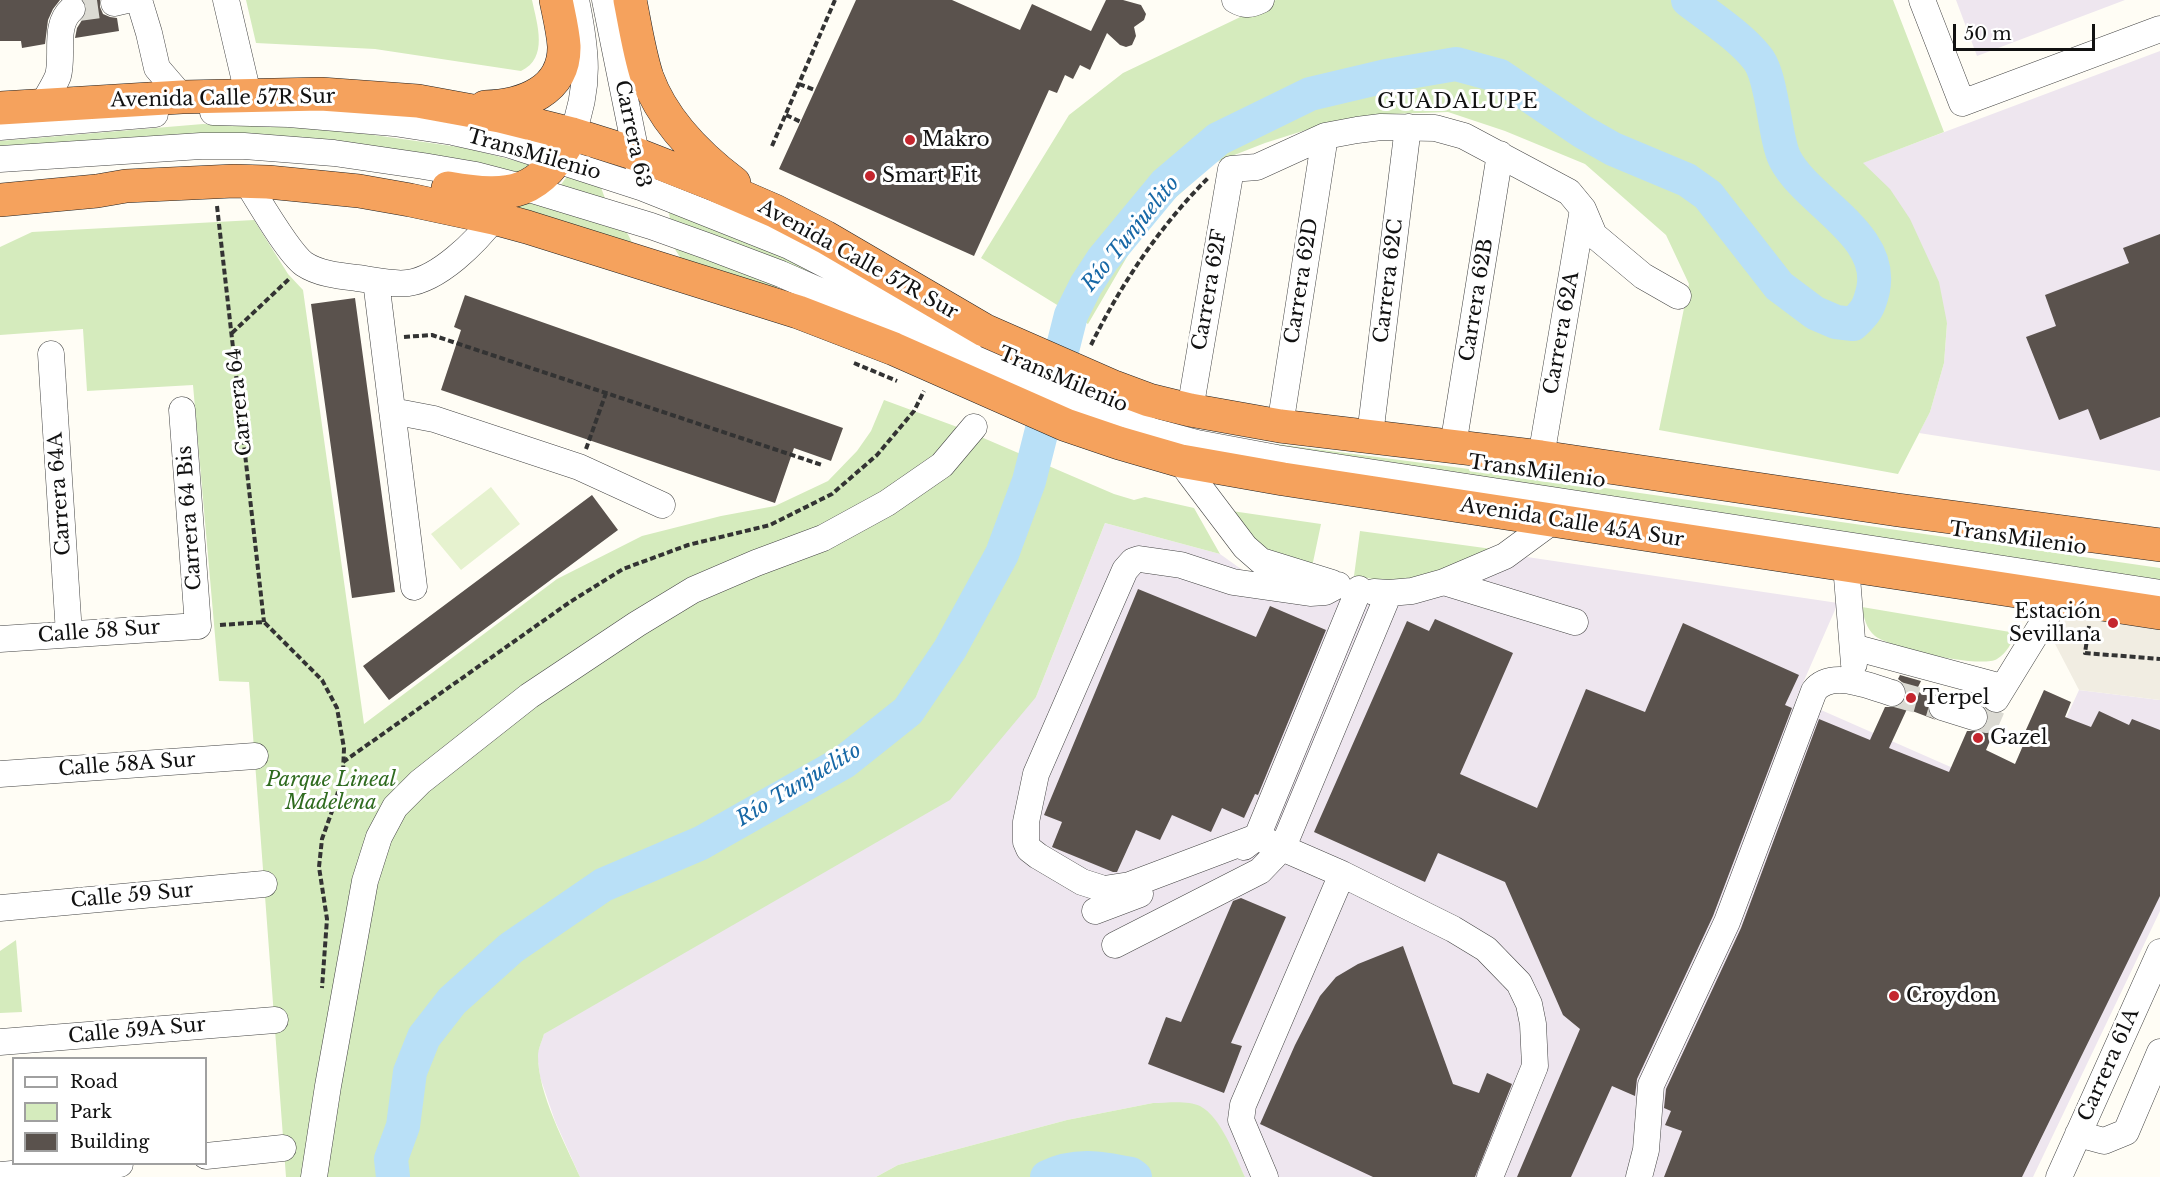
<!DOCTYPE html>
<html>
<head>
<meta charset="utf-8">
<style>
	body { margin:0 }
	#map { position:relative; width:2160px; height:1177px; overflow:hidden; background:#fffdf5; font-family:"Libre Baskerville",serif }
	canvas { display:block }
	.legend { position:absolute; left:12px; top:1057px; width:195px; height:108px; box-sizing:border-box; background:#fff; border:2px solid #a0a0a0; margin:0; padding:8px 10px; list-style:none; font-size:18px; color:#111 }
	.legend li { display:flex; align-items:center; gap:12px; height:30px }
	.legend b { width:30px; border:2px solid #a0a0a0 }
	.scale { position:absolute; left:1953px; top:24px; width:142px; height:27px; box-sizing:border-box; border:3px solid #111; border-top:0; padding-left:8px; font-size:18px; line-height:21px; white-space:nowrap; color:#111; -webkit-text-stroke:4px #fff; paint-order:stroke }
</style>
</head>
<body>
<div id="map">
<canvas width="2160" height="1177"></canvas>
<ul class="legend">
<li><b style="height:8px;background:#fff"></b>Road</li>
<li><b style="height:16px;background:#d5ebbd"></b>Park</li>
<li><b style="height:16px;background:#5a524d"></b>Building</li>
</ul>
<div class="scale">50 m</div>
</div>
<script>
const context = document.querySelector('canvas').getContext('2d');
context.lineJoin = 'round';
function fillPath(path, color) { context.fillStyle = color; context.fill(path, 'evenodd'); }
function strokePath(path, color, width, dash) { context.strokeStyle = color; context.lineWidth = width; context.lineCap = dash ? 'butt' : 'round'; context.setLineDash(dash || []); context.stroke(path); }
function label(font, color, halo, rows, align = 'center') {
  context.font = font + ' "Libre Baskerville",serif'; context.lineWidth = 6; context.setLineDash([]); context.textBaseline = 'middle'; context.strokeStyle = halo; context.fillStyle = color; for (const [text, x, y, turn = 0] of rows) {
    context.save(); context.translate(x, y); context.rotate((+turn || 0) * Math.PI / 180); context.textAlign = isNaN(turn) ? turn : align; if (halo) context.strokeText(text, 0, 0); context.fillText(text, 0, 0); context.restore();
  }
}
const industrial = new Path2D(`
	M 1956,0 L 2125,0 L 1977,56 Z
	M 2160,51 L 2160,471 L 1919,433 L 1930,412 L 1944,363 L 1947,323 L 1862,163 Z
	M 1105,523 L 1220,554 L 1255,579 L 1371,601 L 1401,605 L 1420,601 L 1527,557 L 1838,603 L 1796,699 L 2028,801 L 2079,690 L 2160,700 L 2160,911 L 2033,1177 L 1245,1177 L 1220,1127 L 1209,1113 L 1187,1103 L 1153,1103 L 1067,1120 L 898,1165 L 876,1177 L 580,1177 L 555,1121 L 540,1077 L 537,1054 L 544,1034 L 1036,697 Z`);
const green = new Path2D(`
	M 246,0 L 532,0 C 537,24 549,58 521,71 L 375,49 L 256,43 Z
	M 1276,0 L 1893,0 L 1944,132 L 1863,163 L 1890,189 L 1910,219 L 1939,282 L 1947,323 L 1944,363 L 1930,412 L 1898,474 L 1659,430 L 1689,284 L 1666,235 L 1585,164 L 1505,131 L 1448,112 L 1391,114 L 1331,122 L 1265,143 L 1214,163 L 1173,200 L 1131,250 L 1088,324 L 981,258 L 1069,115 L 1123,73 Z
	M 203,124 L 331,129 L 466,148 L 532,165 L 524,175 L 448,157 L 370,146 L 0,152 L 0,141 Z
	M 568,175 L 600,185 L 606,201 L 560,186 Z
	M 522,198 L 623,225 L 635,248 L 491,202 Z
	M 668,210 L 824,272 L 822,284 L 672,226 Z
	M 254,220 L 288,274 L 303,290 L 364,724 L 557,579 L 642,536 L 721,516 L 775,506 L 828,481 L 857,451 L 871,431 L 884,400 L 960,428 L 1114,494 L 1134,500 L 1145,497 L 1194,508 L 1220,554 L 1105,523 L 1036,697 L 950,800 L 544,1034 C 542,1041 538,1049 538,1056 C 538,1094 565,1143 580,1177 L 286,1177 L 249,682 L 219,681 L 193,385 L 87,391 L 83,329 L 0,335 L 0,247 L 32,232 Z
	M 671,243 L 777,279 L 778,296 L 683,262 Z
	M 1277,444 L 1515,475 L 2160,568 L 2160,583 L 1276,450 Z
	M 1225,510 L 1321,524 L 1312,567 L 1273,558 Z
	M 1360,531 L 1492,549 L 1416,579 L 1393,582 L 1354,576 Z
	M 1862,607 L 2016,633 C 2012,642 2007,653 1997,659 C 1980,669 1891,648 1875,636 C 1866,628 1864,618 1862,607 Z
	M 16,940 L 22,1012 L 0,1013 L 0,951 Z
	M 1153,1103 C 1167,1103 1187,1100 1200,1106 C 1221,1117 1235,1156 1245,1177 L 876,1177 L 898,1165 L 1067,1120 Z`);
const pitch = new Path2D(`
	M 491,487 L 520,524 L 461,570 L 431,534 Z`);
const plaza = new Path2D(`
	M 2055,611 L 2160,628 L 2160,700 L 2079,690 L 2052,638 Z`);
const river = new Path2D(`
	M 393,1177 L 391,1159 L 403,1126 L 410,1072 L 424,1037 L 452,1001 L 511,948 L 603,885 L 701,843 L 844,762 L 908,711 L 950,649 L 1002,554 L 1029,481 L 1071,315 L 1086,285 L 1103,259 L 1165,184 L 1218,139 L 1310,94 L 1386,76 L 1456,64 L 1500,76 L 1583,132 L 1613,149 L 1687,180 L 1708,195 L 1779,286 L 1815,313 L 1836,322 L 1853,324 C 1866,312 1869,307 1873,290 C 1885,234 1807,202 1785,159 C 1778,146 1774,109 1770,93 C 1768,83 1764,67 1758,59 C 1740,36 1710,17 1688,0
	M 1047,1177 C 1076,1163 1101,1168 1131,1174 L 1135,1177`);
const building = new Path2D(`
	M 0,0 L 60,0 L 53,9 L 48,20 L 45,44 L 22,48 L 21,41 L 0,41 Z
	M 84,0 L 100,0 L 100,7 L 103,14 L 110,17 L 117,18 L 119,31 L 75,38 L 77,28 L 87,12 L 86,5 Z
	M 856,0 L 952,0 L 1020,30 L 1032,4 L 1091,31 L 1106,0 L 1123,0 L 1141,5 L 1146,14 L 1144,20 L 1134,27 L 1136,36 L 1132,45 L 1126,47 L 1120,45 L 1107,33 L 1090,70 L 1080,65 L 1073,79 L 1065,75 L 1057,93 L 1049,90 L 974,256 L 779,169 Z
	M 2160,234 L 2160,417 L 2100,440 L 2088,409 L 2059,420 L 2026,337 L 2056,326 L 2045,295 L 2129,263 L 2123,248 Z
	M 465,295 L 843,428 L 831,461 L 794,448 L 775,503 L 441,390 L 461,330 L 454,327 Z
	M 355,298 L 395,592 L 352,598 L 311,304 Z
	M 592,495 L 618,530 L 389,700 L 363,666 Z
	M 1138,589 L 1256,637 L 1270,606 L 1326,630 L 1258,795 L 1255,794 L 1244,818 L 1222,808 L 1211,832 L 1172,815 L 1160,840 L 1136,830 L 1117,872 L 1113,872 L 1052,847 L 1062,822 L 1044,815 Z
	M 1435,619 L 1513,653 L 1460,774 L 1537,808 L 1586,689 L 1645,712 L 1683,623 L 1799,675 L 1785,705 L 1792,708 L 1713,916 L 1637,1079 L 1635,1096 L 1612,1086 L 1571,1177 L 1517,1177 L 1580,1029 L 1563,1015 L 1505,882 L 1438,853 L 1425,882 L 1314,832 L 1407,621 L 1429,631 Z
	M 1900,675 L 1921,681 L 1916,691 L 1931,697 L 1928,703 L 1928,711 L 1931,717 L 1936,720 L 1907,709 L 1889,748 L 1949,772 L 1967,731 L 1978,731 L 1985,728 L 1988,722 L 1987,711 L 1995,714 L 2002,713 L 1986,750 L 2015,764 L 2028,734 L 2025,732 L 2044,690 L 2071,702 L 2065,717 L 2091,727 L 2099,711 L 2129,725 L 2132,719 L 2160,730 L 2160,896 L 2022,1177 L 1664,1177 L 1682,1131 L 1665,1125 L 1671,1111 L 1664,1108 L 1666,1089 L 1741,928 L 1819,719 L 1870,740 L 1885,707 L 1896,707 L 1902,704 L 1906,698 L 1906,689 L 1903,683 L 1898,679 Z
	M 1241,898 L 1286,917 L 1231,1043 L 1242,1046 L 1224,1093 L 1148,1064 L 1166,1017 L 1181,1022 L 1233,901 Z
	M 1403,946 L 1453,1084 L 1479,1093 L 1487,1073 L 1512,1084 L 1475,1177 L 1373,1177 L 1260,1124 L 1295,1045 L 1320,996 L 1336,977 L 1358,964 Z`);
const minorTunnel = new Path2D(`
	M 72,9 L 114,3
	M 1892,693 L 1942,707
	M 1974,717 L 1987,720 L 1996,699`);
const path = new Path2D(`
	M 799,84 L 815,90
	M 786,115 L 801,122
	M 772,146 L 835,0
	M 217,206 L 264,622
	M 232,333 L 290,278
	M 404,337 L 432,335 L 822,465
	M 1091,345 C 1121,284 1160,226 1208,178
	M 854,363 L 897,381
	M 586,449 L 606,393
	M 220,625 L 264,622 L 322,680 L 337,708 L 344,748 L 343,773 L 335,803 L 322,839 L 319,867 L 327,919 L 322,988
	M 2089,626 L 2085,653 L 2160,659
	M 343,762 L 570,602 L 623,569 L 688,545 L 770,525 L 832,494 L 877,455 L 914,411 L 924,391`);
const minor = new Path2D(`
	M 139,0 L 149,33 L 157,68 L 182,97
	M 226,0 L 248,94
	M 605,0 L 639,168
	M 1235,0 C 1245,6 1251,5 1261,0
	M 1922,0 L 1962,103 L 2160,29
	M 114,3 L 127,0
	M 42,106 C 47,96 54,86 58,76 C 64,55 53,25 72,9
	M 213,112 L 289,114 L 394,123 L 453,132 L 507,144 L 643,188 L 789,246 L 970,339
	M 0,127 L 155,114
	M 572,134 C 591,86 586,49 576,0
	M 0,159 L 201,146 L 244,146 L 334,153 L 423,166 L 476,175 L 526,188 L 651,226 L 707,246 L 781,274 L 1076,403 L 1152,431 L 1197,443 L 1277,458 L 2160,593
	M 246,181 C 259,201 287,251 304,264 C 319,274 340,276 357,278 C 373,280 391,285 408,283 C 439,279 476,242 494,218
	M 376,281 L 414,587
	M 51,354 L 69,634
	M 1190,410 L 1231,169 L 1257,167 L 1325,136 L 1357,130 L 1381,127 L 1435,128 L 1464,136 L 1569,192 L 1583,209 L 1594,235 L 1643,276 L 1678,296
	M 392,411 L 434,419 L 579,467 L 662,505
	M 1280,426 L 1325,136
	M 1370,435 L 1408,127
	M 1453,446 L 1500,154
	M 1541,457 L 1583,209
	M 1181,461 L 1189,473 L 1245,547 L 1261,561 L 1332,583
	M 1846,565 L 1854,664
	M 1444,582 L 1575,622
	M 1338,585 L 1325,592 L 1310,593 L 1233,582 L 1181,565 L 1139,559 L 1133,561 L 1125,570 L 1036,774 L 1026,822 L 1026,842 L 1029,849 L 1038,856 L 1082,882 L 1104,889 L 1130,885 L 1257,837 L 1342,874 L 1453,929 L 1486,949 L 1519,983 L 1529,1004 L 1533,1024 L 1535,1066 L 1490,1177
	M 1374,592 L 1389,593 L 1412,591 L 1444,582 L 1505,556 L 1554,520
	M 0,639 L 198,626 L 182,410
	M 1853,647 L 2002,687
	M 1996,699 L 2058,598
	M 1942,707 L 1974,717
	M 0,774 L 255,756
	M 1244,847 L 1257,837 L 1359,589
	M 0,908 L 264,884
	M 1095,911 L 1140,894
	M 1115,945 L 1260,871 L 1283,847 L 1389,593
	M 0,1042 L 275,1020
	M 2078,1134 L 2104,1141 L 2126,1132 L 2160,1052
	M 206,1156 L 283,1148
	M 0,1175 L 120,1164
	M 314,1177 L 328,1086 L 365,881 L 379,837 L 395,807 L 420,782 L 529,696 L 637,624 L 693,590 L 756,563 L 823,538 L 887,503 L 942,465 L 974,427
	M 1265,1177 L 1241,1120 L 1243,1105 L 1342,874
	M 1639,1177 L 1646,1150 L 1651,1085 L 1727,922 L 1814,691 C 1831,669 1869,686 1892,693
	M 2059,1177 L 2160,952`);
const highway = new Path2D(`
	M 630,0 C 635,25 639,52 647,77 C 663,121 697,155 734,183
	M 485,107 C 523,106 565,91 564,46 C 563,31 559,15 556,0
	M 0,108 L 182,97 L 321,94 L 418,101 L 500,116 L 572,134 L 636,154 L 715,185 L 775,211 L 825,237 L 984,330 L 1114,387 L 1149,400 L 1190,410 L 1280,426 L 1541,457 L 1898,510 L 2160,545
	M 448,188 C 512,199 540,195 572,134
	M 0,200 L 97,191 L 126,186 L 234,181 L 268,182 L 359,191 L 410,200 L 494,218 L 527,227 L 798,312 L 894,349 L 1066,425 L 1119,443 L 1181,461 L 1283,479 L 2160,613`);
const markers = [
	[910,140,6,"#c4262e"],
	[870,176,6,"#c4262e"],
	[2113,623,6,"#c4262e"],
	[1911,698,6,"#c4262e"],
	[1978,738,6,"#c4262e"],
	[1894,996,6,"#c4262e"]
];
const streetNames = [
	["Avenida Calle 57R Sur",223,99,-1],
	["Carrera 63",632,134,78],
	["TransMilenio",534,155,16],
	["Avenida Calle 57R Sur",858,260,29],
	["Carrera 62D",1302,281,-81],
	["Carrera 62C",1389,281,-83],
	["Carrera 62F",1210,290,-80],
	["Carrera 62B",1477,300,-81],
	["Carrera 62A",1562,333,-80],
	["TransMilenio",1063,380,23],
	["Carrera 64",240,402,-96],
	["TransMilenio",1537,472,8],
	["Carrera 64A",60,494,-94],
	["Carrera 64 Bis",190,518,-94],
	["Avenida Calle 45A Sur",1572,523,9],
	["TransMilenio",2018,539,8],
	["Calle 58 Sur",99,632,-4],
	["Calle 58A Sur",127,765,-4],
	["Calle 59 Sur",132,896,-5],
	["Calle 59A Sur",137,1031,-5],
	["Carrera 61A",2109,1065,-66]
];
const poiNames = [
	["Makro",922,140],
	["Smart Fit",882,176],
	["Estación",2101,612,"right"],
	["Sevillana",2101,635,"right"],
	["Terpel",1923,698],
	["Gazel",1990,738],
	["Croydon",1906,996]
];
const parkNames = [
	["Parque Lineal",331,780],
	["Madelena",331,803]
];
const neighbourhoodNames = [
	["GUADALUPE",1458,102]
];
const waterNames = [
	["Río Tunjuelito",1131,234,-51],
	["Río Tunjuelito",799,785,-31]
];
fillPath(industrial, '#eee6ef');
fillPath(green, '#d5ebbd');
fillPath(pitch, '#e6f2cf');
fillPath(plaza, '#f1ede2');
strokePath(river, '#b9e0f7', 34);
fillPath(building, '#5a524d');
strokePath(minorTunnel, '#dbdad3', 26, [26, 13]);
strokePath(minor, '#444', 27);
strokePath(highway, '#222', 34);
strokePath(path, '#333', 4, [6, 3]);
strokePath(minor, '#fff', 26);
strokePath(highway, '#f5a25d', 33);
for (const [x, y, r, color] of markers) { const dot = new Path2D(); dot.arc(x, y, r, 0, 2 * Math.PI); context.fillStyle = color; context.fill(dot); strokePath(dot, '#fff', 2); }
label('20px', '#111', '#fff', streetNames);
label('20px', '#111', '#fff', poiNames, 'left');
label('italic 20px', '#2f6b1f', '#fff', parkNames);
context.letterSpacing = '1.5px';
label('21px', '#111', '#fff', neighbourhoodNames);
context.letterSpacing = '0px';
label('italic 21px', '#1768a6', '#fff', waterNames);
</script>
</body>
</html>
